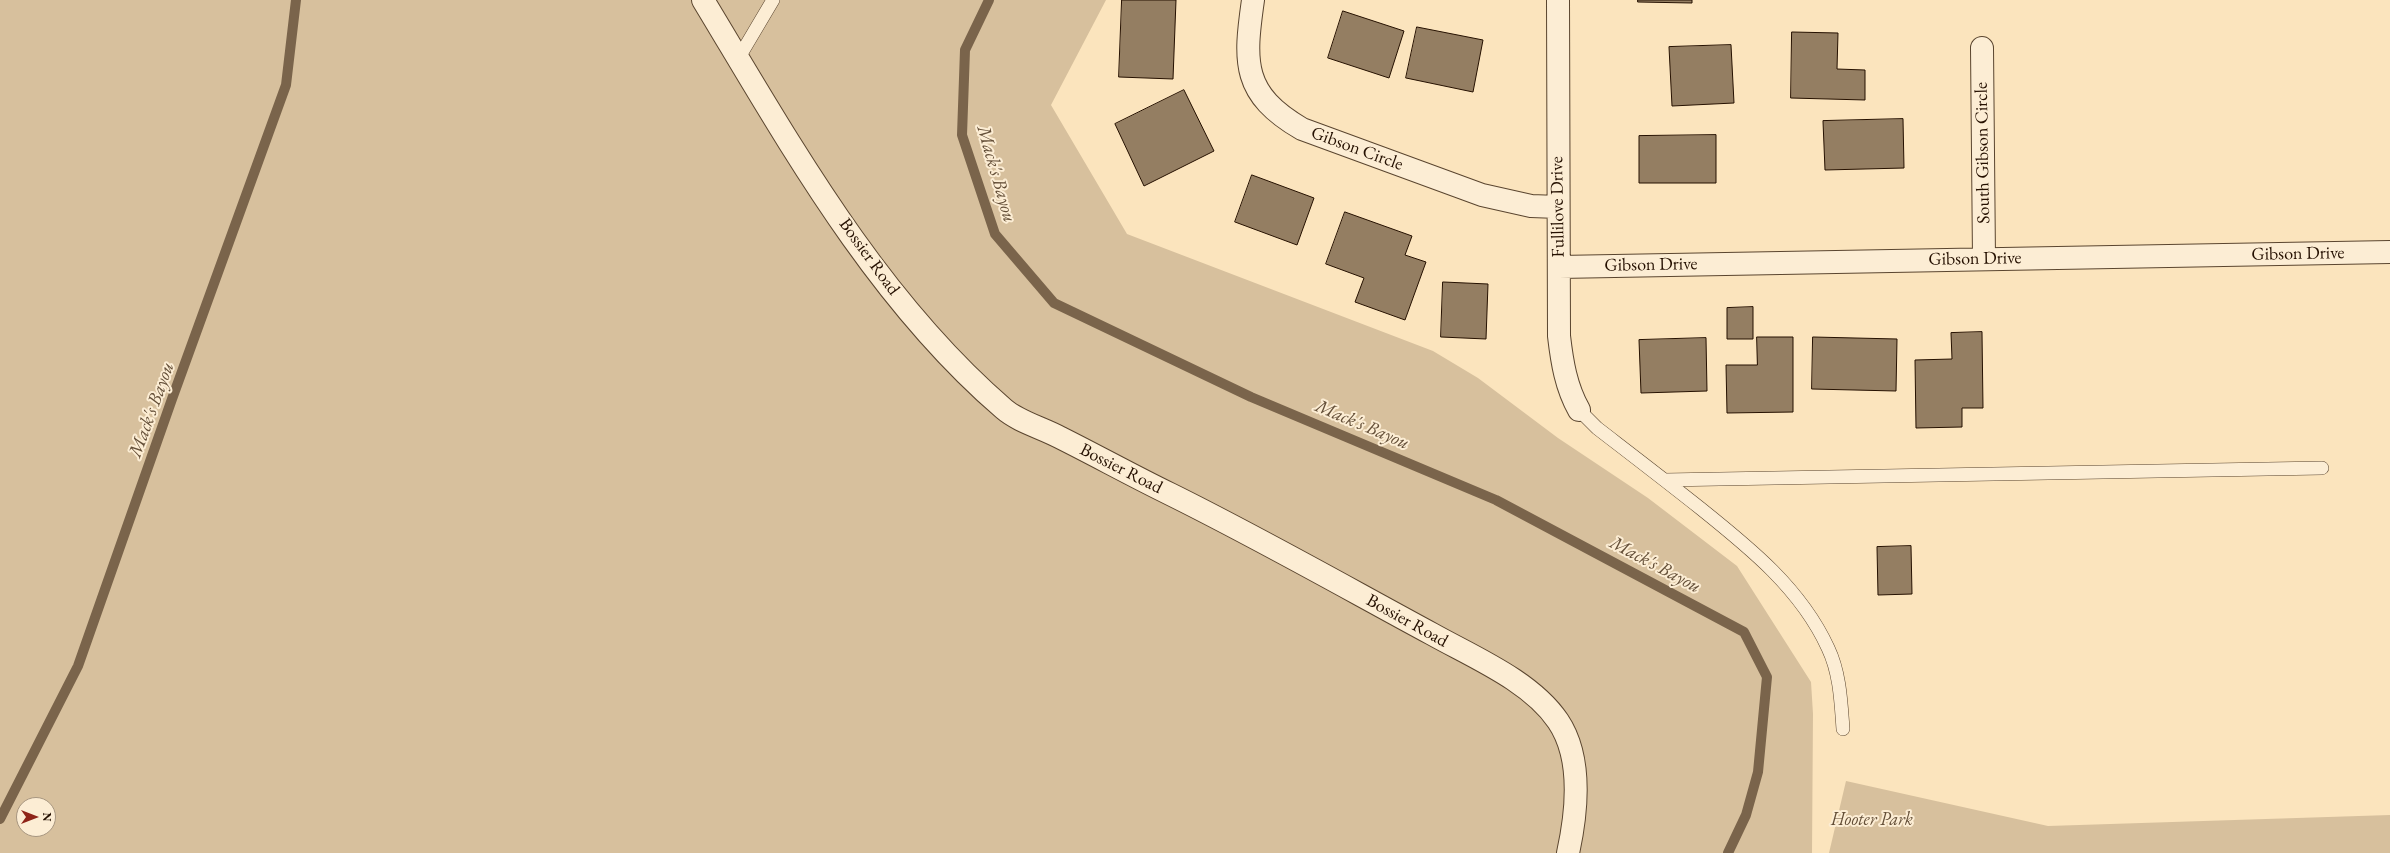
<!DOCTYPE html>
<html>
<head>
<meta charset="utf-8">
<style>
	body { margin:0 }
	#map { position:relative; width:2390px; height:853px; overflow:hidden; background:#fbe4bd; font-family:"EB Garamond",serif }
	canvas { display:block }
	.north { position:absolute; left:16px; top:797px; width:40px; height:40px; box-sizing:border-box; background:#fcedd4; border:1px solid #a6957f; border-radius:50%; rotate:90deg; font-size:11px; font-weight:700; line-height:16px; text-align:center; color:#251000 }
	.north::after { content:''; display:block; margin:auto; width:14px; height:18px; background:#8f2418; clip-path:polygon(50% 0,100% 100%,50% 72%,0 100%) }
</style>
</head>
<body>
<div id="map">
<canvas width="2390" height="853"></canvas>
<div class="north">N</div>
</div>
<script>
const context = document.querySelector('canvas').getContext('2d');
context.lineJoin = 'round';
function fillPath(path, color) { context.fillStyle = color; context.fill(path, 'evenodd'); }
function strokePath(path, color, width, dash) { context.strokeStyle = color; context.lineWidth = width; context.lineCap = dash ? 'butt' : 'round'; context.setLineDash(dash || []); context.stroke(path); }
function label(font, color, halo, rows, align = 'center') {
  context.font = font + ' "EB Garamond",serif'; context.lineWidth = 4; context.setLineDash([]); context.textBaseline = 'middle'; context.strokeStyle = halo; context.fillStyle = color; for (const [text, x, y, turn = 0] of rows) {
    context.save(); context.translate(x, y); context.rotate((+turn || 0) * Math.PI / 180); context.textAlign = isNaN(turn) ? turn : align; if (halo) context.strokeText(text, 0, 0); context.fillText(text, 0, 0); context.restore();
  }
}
const green = new Path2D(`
	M 0,0 L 1106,0 L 1051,105 L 1127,234 L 1433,351 L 1478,378 L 1558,438 L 1648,498 L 1737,566 L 1811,682 L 1813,714 L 1812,853 L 0,853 ZM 24,805 L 48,805 L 48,829 L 24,829 Z
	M 1846,781 L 2048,826 L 2390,815 L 2390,853 L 1829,853 Z`);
const stream = new Path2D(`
	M 989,0 L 965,50 L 962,135 L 995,234 L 1054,303 L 1251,397 L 1496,500 L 1744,632 L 1767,677 L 1758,772 L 1746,815 L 1728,853
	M 0,819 L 78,666 L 172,399 L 286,85 L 296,0`);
const building = new Path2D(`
	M 1122,0 L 1176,0 L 1173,79 L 1119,77 Z
	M 1638,0 L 1692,0 L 1692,3 L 1638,2 Z
	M 1343,11 L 1404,31 L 1389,78 L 1328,58 Z
	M 1417,27 L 1483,40 L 1473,92 L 1406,78 Z
	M 1792,32 L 1838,33 L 1837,69 L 1865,70 L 1865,100 L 1791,98 Z
	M 1731,45 L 1734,103 L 1672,106 L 1669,47 Z
	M 1184,90 L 1214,151 L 1144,186 L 1115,124 Z
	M 1903,119 L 1904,168 L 1825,170 L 1823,121 Z
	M 1716,135 L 1716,183 L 1639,183 L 1639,136 Z
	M 1252,175 L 1314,198 L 1297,245 L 1235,222 Z
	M 1345,212 L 1412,236 L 1405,255 L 1426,262 L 1405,320 L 1355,302 L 1364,278 L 1326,264 Z
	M 1443,282 L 1488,284 L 1486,339 L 1441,337 Z
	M 1753,307 L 1753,339 L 1727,339 L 1727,308 Z
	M 1982,332 L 1983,408 L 1962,408 L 1962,427 L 1916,428 L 1915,360 L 1952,359 L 1951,333 Z
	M 1757,337 L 1793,337 L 1793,412 L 1727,413 L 1726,365 L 1757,365 Z
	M 1813,337 L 1897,339 L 1896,391 L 1812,389 Z
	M 1706,338 L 1707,391 L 1641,393 L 1639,340 Z
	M 1911,546 L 1912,594 L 1878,595 L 1877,547 Z`);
const service = new Path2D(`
	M 738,59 L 773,0
	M 1579,410 L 1597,428 C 1632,455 1666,481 1700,508 C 1750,548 1801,589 1828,648 C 1840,673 1841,702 1843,729
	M 1665,480 L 2322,468`);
const minor = new Path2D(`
	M 703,0 C 790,144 875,298 1004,409 C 1019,422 1043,428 1061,438 C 1097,456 1133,476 1170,494 C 1259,538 1345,587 1432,634 C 1473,657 1531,681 1558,721 C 1583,758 1577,812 1568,853
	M 1253,0 C 1244,63 1242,94 1302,129 L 1482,195 L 1531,206 L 1558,207
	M 1558,0 L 1559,336 C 1562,362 1566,387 1579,410
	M 1982,48 L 1984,259
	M 1559,267 L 2390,252`);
const streetNames = [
	["Gibson Circle",1357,149,20],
	["South Gibson Circle",1983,153,-91],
	["Fullilove Drive",1558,207,-91],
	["Gibson Drive",2298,254,-1],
	["Bossier Road",869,257,54],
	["Gibson Drive",1975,259,-1],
	["Gibson Drive",1651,265,-1],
	["Bossier Road",1121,469,27],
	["Bossier Road",1407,621,29]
];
const parkNames = [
	["Hooter Park",1872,820]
];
const waterNames = [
	["Mack's Bayou",996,174,74],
	["Mack's Bayou",152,410,-70],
	["Mack's Bayou",1362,425,23],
	["Mack's Bayou",1655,565,28]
];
fillPath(green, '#d7c09d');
strokePath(stream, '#7a644b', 10);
fillPath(building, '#947e62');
strokePath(building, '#251000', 1);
strokePath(service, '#5a452f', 14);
strokePath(minor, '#5a452f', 24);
strokePath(service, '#fcedd4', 13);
strokePath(minor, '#fcedd4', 22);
label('18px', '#251000', '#fcedd4', streetNames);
label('italic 18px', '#634e37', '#fcedd4', parkNames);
label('italic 19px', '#644f38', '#fcedd4', waterNames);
</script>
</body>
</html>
